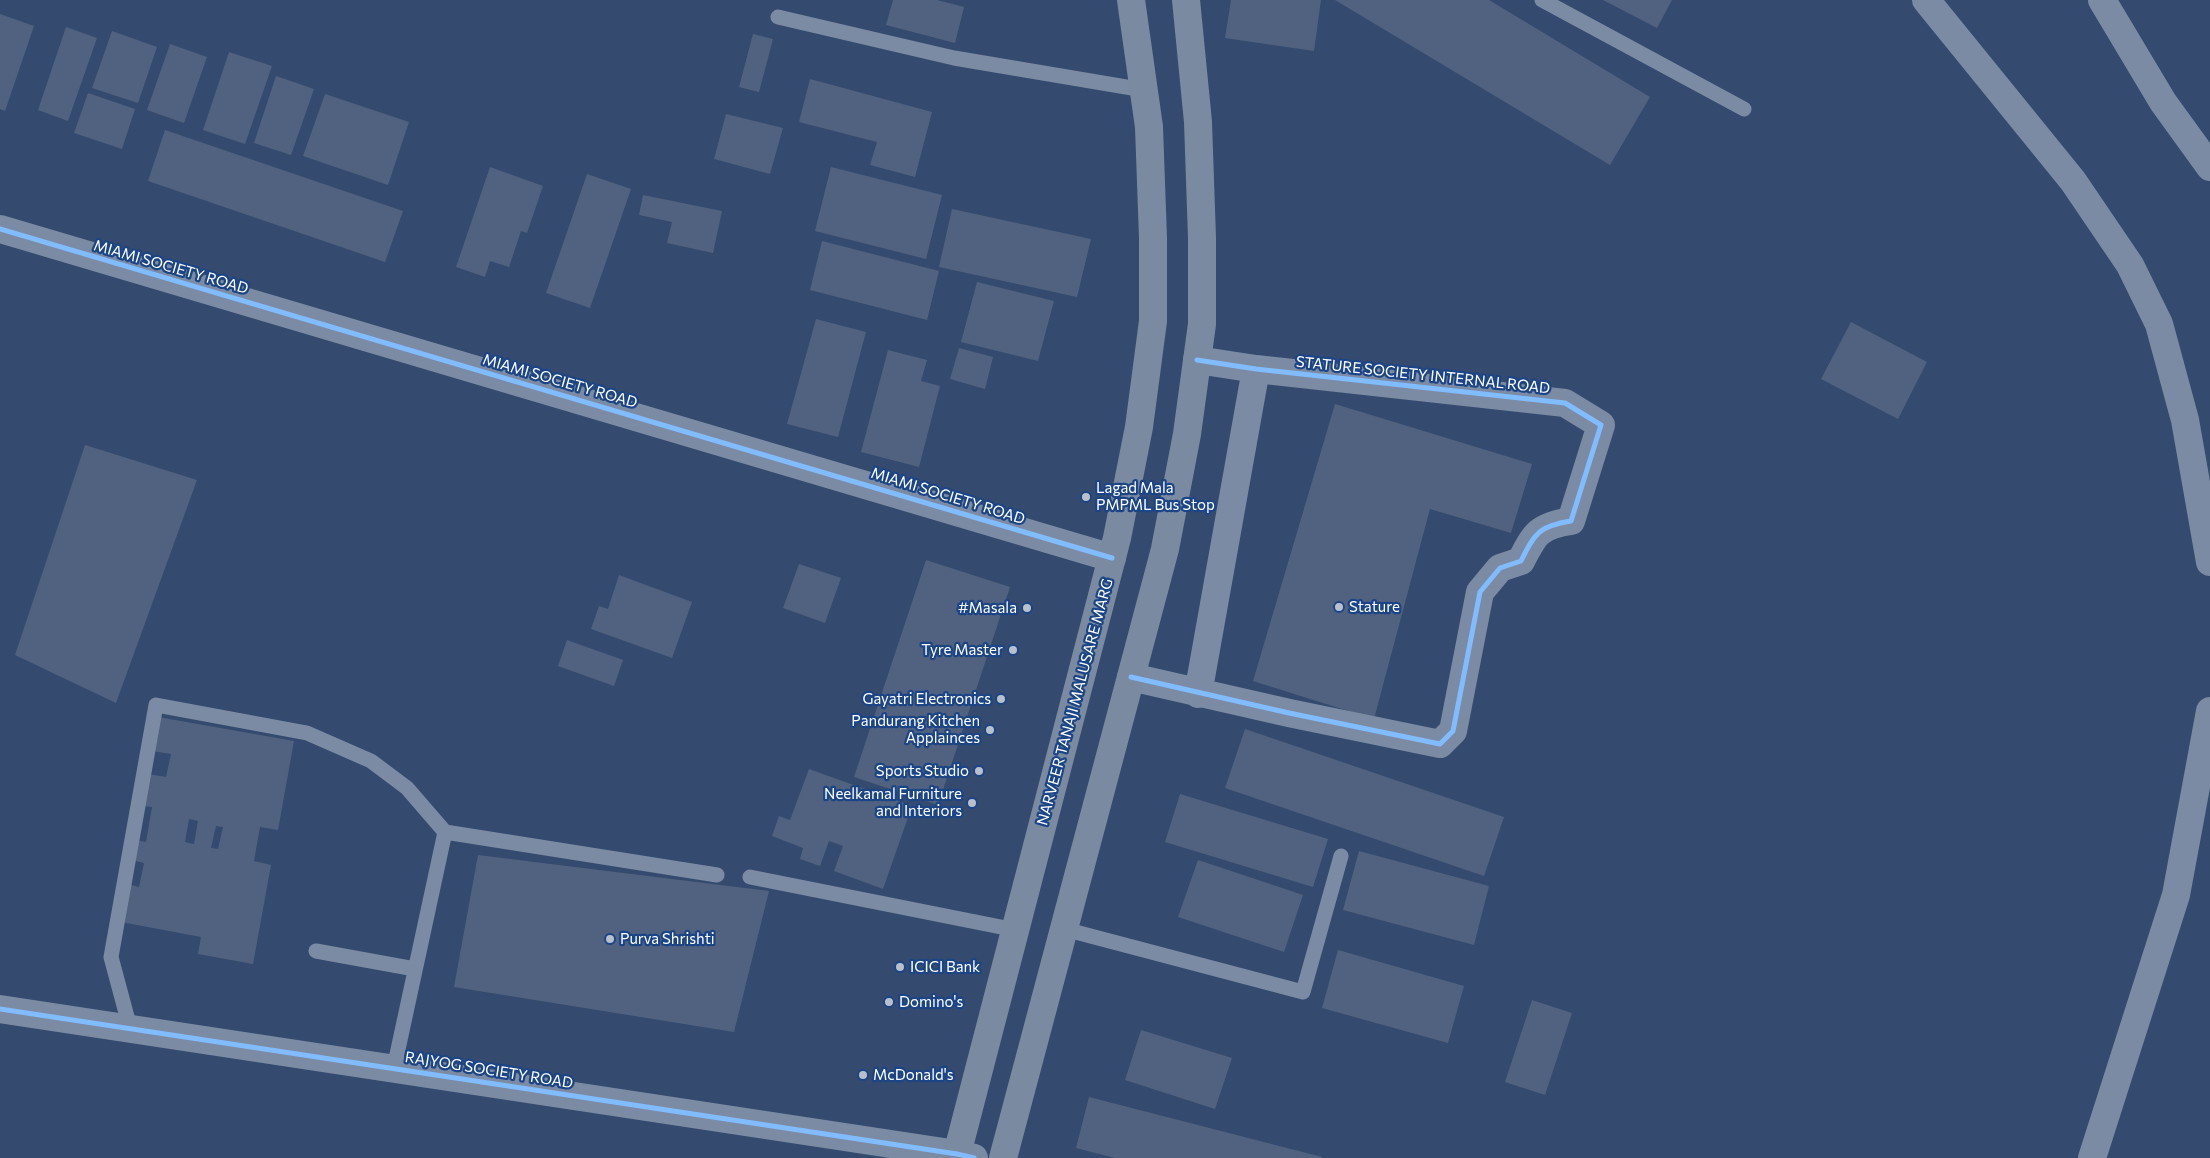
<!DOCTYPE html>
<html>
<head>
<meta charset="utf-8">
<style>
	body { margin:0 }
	canvas { display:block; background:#344a6e }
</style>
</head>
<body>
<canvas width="2210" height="1158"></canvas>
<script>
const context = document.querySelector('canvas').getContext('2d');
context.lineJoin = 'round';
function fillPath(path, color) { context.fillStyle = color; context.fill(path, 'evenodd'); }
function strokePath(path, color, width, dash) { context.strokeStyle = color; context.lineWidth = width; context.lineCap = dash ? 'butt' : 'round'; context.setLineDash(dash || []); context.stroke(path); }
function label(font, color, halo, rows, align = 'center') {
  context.font = font + ' Commissioner,sans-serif'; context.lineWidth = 4.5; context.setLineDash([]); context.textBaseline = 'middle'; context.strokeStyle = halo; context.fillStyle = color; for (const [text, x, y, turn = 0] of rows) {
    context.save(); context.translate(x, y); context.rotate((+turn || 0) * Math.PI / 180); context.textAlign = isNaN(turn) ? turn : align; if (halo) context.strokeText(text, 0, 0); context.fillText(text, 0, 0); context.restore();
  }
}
const building = new Path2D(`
	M 893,0 L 937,0 L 964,7 L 955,43 L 886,25 Z
	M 1231,0 L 1321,0 L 1314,51 L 1225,38 Z
	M 1335,0 L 1489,0 L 1650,97 L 1610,165 Z
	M 1603,0 L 1672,0 L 1657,28 Z
	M 0,14 L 34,26 L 5,111 L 0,109 Z
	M 66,27 L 97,38 L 68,121 L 38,110 Z
	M 112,31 L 157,47 L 138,103 L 92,88 Z
	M 753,34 L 773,39 L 759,92 L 739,87 Z
	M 170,44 L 207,57 L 184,123 L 147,110 Z
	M 229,52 L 272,66 L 245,144 L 203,130 Z
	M 276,76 L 314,89 L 291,155 L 254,143 Z
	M 810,79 L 932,112 L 915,177 L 870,165 L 877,142 L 799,122 Z
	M 88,93 L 135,109 L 122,149 L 74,133 Z
	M 325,94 L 409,122 L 388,185 L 303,156 Z
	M 726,114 L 783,128 L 770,174 L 714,159 Z
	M 165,130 L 403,211 L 385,262 L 148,181 Z
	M 490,167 L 543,186 L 527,233 L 521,231 L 509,267 L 490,261 L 485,277 L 456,267 Z
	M 831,167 L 942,195 L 926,259 L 815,231 Z
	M 587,174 L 631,189 L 590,308 L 546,293 Z
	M 643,195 L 722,211 L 713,253 L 667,243 L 672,222 L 639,215 Z
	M 952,209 L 1091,239 L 1077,297 L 939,267 Z
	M 822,241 L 939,271 L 927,320 L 810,290 Z
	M 977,282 L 1054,301 L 1038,361 L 961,342 Z
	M 816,319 L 866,332 L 838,437 L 787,424 Z
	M 1851,322 L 1927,362 L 1898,419 L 1821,379 Z
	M 959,348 L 993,357 L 985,389 L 950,379 Z
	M 888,350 L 927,360 L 921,381 L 940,386 L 919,467 L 861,452 Z
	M 1335,404 L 1532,464 L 1511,533 L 1430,509 L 1374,719 L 1253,681 Z
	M 85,445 L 197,480 L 116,703 L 15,655 Z
	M 926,560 L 1010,587 L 938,805 L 854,777 Z
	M 799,564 L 841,578 L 825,623 L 783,608 Z
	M 619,575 L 692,602 L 672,658 L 591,629 L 599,606 L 608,609 Z
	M 567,640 L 623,660 L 614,686 L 558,666 Z
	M 158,717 L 294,741 L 278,830 L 260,827 L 254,861 L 271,865 L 253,964 L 198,954 L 201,937 L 121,922 L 127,884 L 139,887 L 144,863 L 132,860 L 135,840 L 146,842 L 152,807 L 142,806 L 148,774 L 166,777 L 171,754 L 152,751 ZM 189,819 L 198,821 L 194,844 L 185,842 ZM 216,826 L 223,827 L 218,849 L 211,848 Z
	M 1245,729 L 1504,817 L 1484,876 L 1225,788 Z
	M 809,769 L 912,806 L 883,889 L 834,871 L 843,846 L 829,841 L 820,866 L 800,859 L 803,848 L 772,836 L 779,816 L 790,820 Z
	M 1180,794 L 1328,839 L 1313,887 L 1165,842 Z
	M 1359,851 L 1489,886 L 1474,945 L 1343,910 Z
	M 478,855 L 769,891 L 734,1032 L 454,987 Z
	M 1198,860 L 1303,895 L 1284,952 L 1178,917 Z
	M 1338,950 L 1464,986 L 1448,1043 L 1322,1008 Z
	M 1532,1000 L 1572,1013 L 1545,1095 L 1505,1082 Z
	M 1141,1030 L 1232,1058 L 1215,1109 L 1125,1080 Z
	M 1089,1097 L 1322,1157 L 1321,1158 L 1115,1158 L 1076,1148 Z`);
const lane = new Path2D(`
	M 1542,0 L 1744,109
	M 778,17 L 954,58 L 1144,90
	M 750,877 L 1016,930
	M 1064,929 L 1303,992 L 1341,856
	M 316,951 L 415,969
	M 130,1028 L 111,957 L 156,705 L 307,733 L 371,761 L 407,788 L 445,832 L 717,875
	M 394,1068 L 445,832`);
const street = new Path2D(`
	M 1926,0 L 2073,181 L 2130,265 L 2159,324 L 2185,420 L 2210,562
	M 2102,0 L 2163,102 L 2210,167
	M 0,229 L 1112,558
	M 1131,677 L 1289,713 L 1440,744 L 1453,731 L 1480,592 L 1500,568 L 1521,561 C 1535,533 1539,526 1571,521 L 1601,425 L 1565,403 L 1256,369 L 1197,360
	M 1198,694 L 1256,369
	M 0,1009 L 957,1154 L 974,1158
	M 2092,1158 L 2176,895 L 2210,711`);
const primary = new Path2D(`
	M 956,1158 L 1117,538 L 1139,427 L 1153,321 L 1153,238 L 1149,127 L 1131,0
	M 1003,1158 L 1165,549 L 1187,434 L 1202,324 L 1202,238 L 1198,122 L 1186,0`);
const cycleway = new Path2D(`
	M 0,229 L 1112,558
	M 1131,677 L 1289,713 L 1440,744 L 1453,731 L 1480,592 L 1500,568 L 1521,561 C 1535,533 1539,526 1571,521 L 1601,425 L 1565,403 L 1256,369 L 1197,360
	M 0,1009 L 957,1154 L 974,1158`);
const markers = [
	[1086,497,5,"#b8c0cc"],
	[1339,607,5,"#b8c0cc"],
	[1027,608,5,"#b8c0cc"],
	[1013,650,5,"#b8c0cc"],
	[1001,699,5,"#b8c0cc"],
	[990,730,5,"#b8c0cc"],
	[979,771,5,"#b8c0cc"],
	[972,803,5,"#b8c0cc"],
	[610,939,5,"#b8c0cc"],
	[900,967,5,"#b8c0cc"],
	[889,1002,5,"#b8c0cc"],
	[863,1075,5,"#b8c0cc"]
];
const streetNames = [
	["MIAMI SOCIETY ROAD",171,267,16],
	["STATURE SOCIETY INTERNAL ROAD",1423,375,6],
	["MIAMI SOCIETY ROAD",560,381,16],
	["MIAMI SOCIETY ROAD",948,496,17],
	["NARVEER TANAJI MALUSARE MARG",1075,702,-75],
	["RAJYOG SOCIETY ROAD",489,1070,9]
];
const poiNames = [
	["Lagad Mala",1096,488],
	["PMPML Bus Stop",1096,505],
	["Stature",1349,607],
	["#Masala",1017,608,"right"],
	["Tyre Master",1003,650,"right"],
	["Gayatri Electronics",991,699,"right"],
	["Pandurang Kitchen",980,721,"right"],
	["Applainces",980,738,"right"],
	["Sports Studio",969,771,"right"],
	["Neelkamal Furniture",962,794,"right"],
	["and Interiors",962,811,"right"],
	["Purva Shrishti",620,939],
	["ICICI Bank",910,967],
	["Domino's",899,1002],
	["McDonald's",873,1075]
];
fillPath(building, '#50627f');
strokePath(lane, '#7b8ba4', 15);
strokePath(street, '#7b8ba4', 28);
strokePath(primary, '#7a8aa1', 28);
strokePath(cycleway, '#80bcff', 5);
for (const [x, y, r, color] of markers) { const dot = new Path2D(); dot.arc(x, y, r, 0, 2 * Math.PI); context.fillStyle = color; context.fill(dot); strokePath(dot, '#1b4586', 2); }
label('15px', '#fff', '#1b4586', streetNames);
label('15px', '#fff', '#1b4586', poiNames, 'left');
</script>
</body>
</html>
